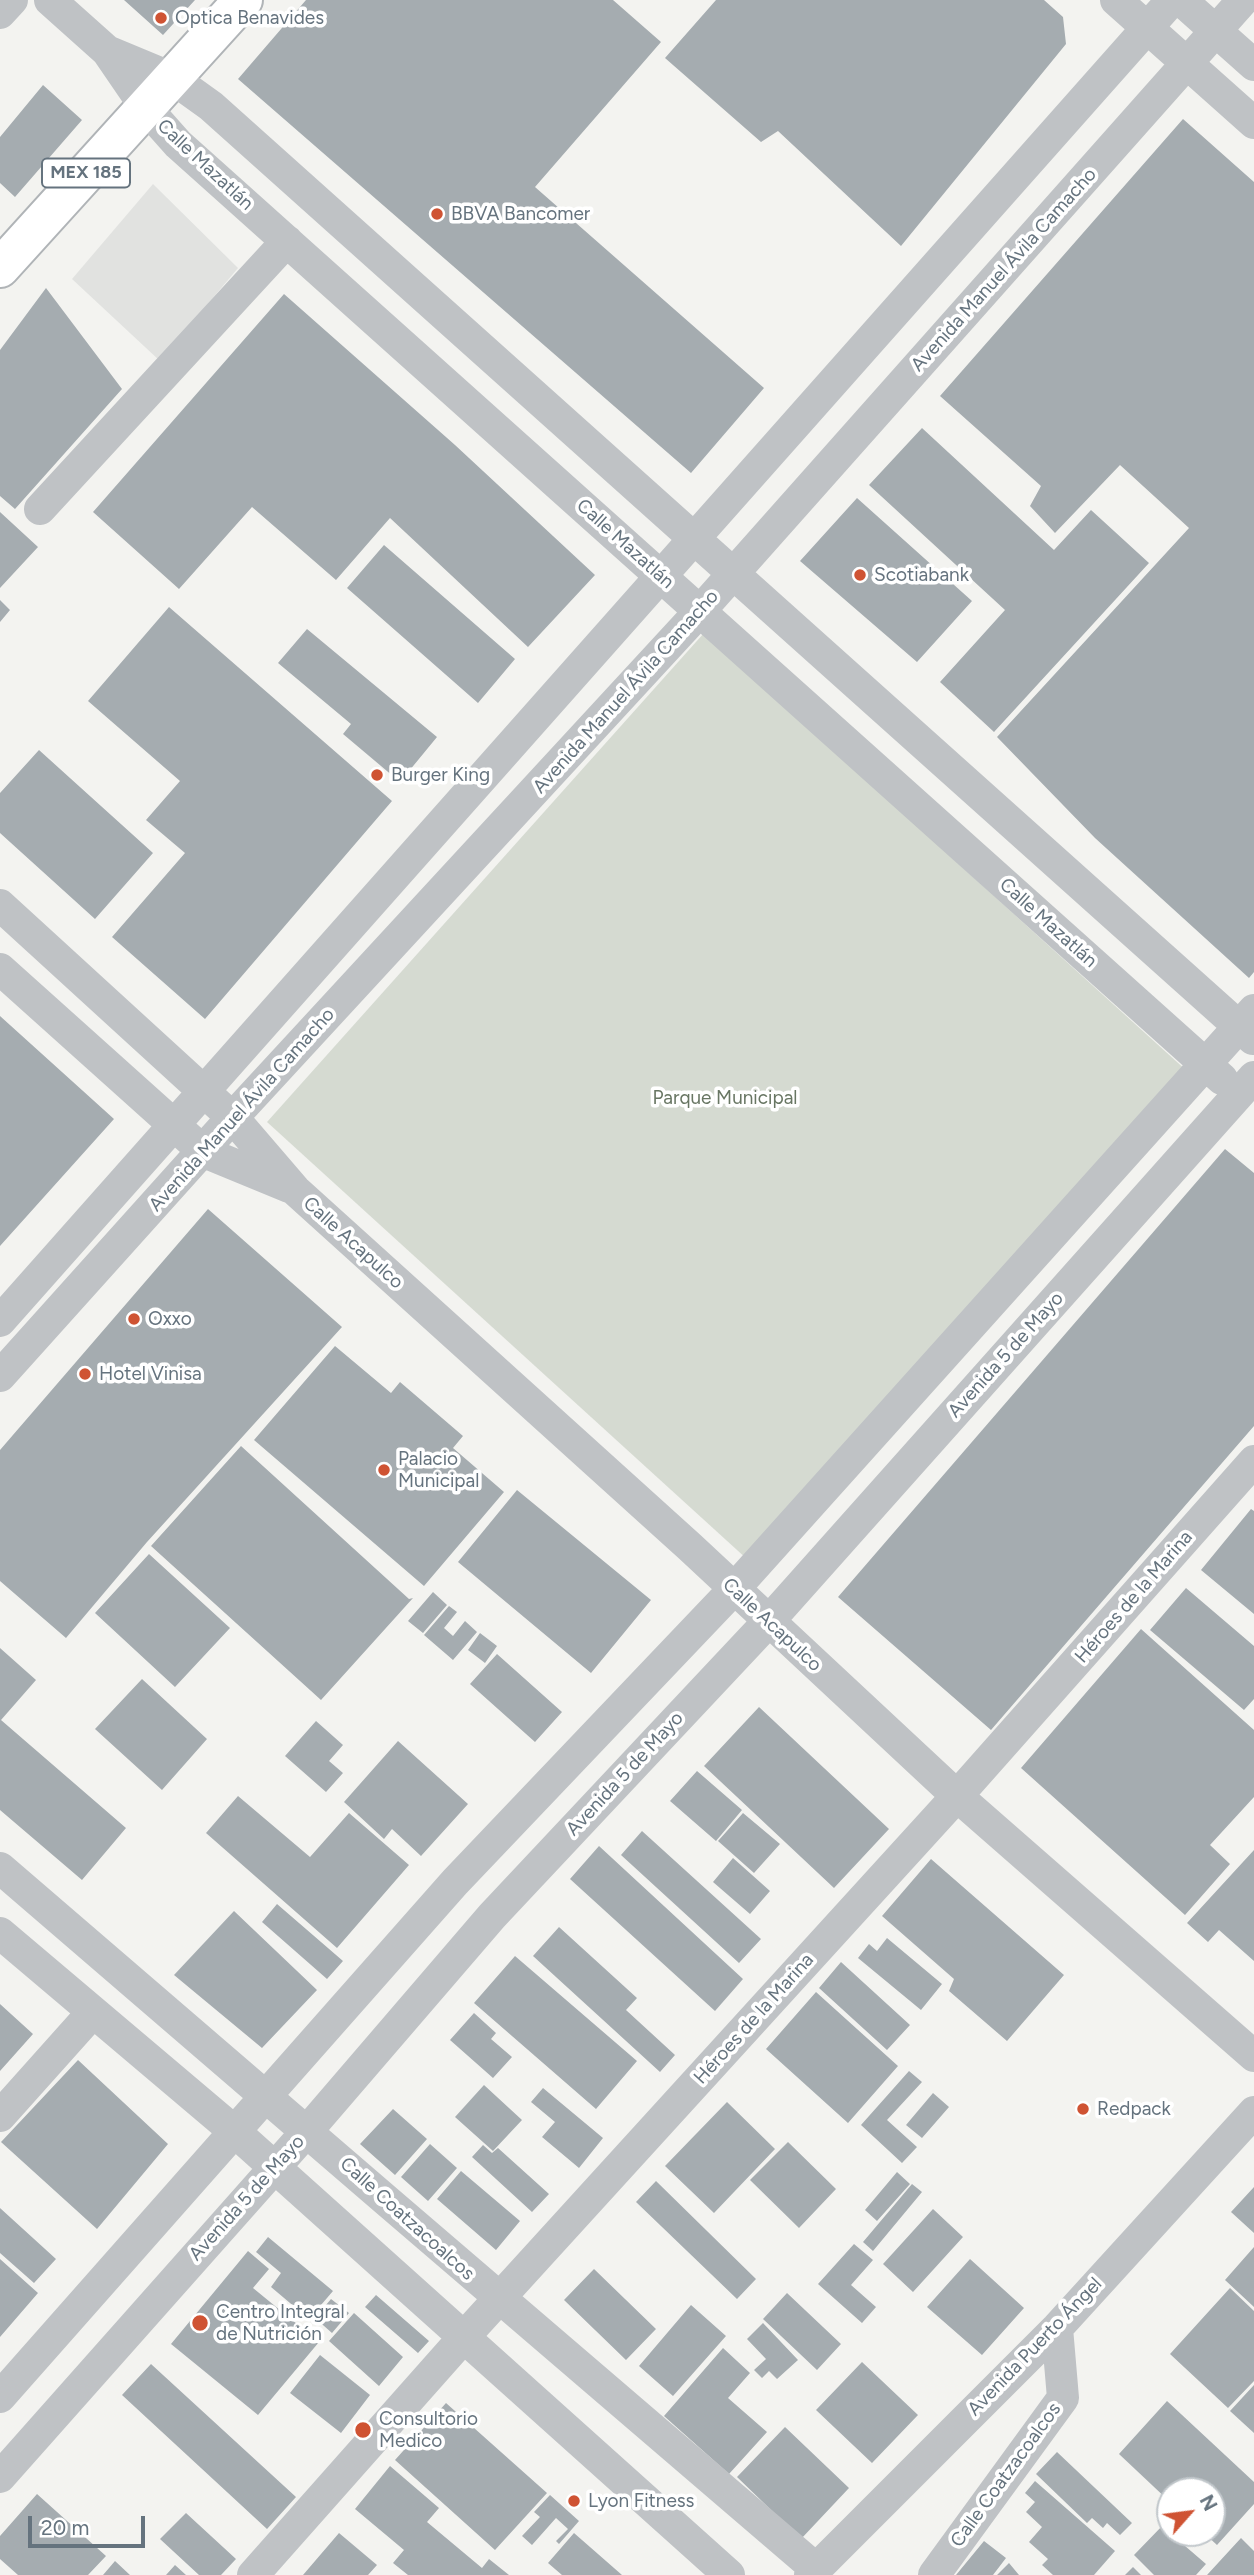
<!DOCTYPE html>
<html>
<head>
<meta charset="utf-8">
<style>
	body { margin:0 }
	#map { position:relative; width:1254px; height:2575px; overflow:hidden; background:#f3f3f0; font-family:Figtree,sans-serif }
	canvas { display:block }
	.north { position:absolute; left:1156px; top:2477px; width:70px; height:70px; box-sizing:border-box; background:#fff; border:2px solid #c1c7cb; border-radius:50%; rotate:62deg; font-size:19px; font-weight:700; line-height:28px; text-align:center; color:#65737e }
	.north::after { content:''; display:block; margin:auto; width:24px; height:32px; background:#cf5333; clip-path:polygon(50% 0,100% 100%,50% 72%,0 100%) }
	.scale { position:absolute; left:28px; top:2516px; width:117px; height:32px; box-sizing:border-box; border:4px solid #65737e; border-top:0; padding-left:9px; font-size:21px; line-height:24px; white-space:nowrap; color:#65737e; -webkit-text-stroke:5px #fff; paint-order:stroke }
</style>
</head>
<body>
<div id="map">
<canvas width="1254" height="2575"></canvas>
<div class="north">N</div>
<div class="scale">20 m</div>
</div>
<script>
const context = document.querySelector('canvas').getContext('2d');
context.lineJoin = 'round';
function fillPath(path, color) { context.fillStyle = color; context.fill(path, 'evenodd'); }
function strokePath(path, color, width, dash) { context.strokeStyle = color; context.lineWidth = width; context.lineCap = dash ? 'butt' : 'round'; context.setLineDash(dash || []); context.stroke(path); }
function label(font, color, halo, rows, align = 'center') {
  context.font = font + ' Figtree,sans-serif'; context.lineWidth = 7; context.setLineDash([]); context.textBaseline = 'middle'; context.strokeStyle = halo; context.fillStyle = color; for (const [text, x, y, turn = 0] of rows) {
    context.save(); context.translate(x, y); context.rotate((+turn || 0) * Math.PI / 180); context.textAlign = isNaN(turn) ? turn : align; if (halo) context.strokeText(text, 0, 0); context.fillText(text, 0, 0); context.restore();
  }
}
const built = new Path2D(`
	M 153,184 L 238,268 L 160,361 L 72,279 Z`);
const green = new Path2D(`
	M 704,633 L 1188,1072 L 748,1560 L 267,1122 Z`);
const building = new Path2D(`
	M 124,0 L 195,0 L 163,35 Z
	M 306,0 L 613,0 L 661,42 L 535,187 L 764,388 L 691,473 L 238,79 Z
	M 716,0 L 1044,0 L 1063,17 L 1066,44 L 901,246 L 778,131 L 761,142 L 665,58 Z
	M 43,85 L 82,120 L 15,197 L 0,183 L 0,137 Z
	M 1183,119 L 1254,182 L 1254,972 L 1249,978 L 1095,838 L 997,737 L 1189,528 L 1120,465 L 1055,533 L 1030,506 L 1041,486 L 940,396 Z
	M 46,288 L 122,389 L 15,509 L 0,496 L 0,350 Z
	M 284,294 L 455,445 L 595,575 L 528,647 L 390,518 L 336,580 L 252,507 L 179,589 L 93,512 Z
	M 922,428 L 1054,550 L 1091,510 L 1149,563 L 994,732 L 940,682 L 1005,610 L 869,485 Z
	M 857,498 L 972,601 L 917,662 L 800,561 Z
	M 0,512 L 38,547 L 0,588 Z
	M 384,545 L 515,659 L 478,703 L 347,588 Z
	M 0,600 L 10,610 L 0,622 Z
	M 169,607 L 392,801 L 205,1019 L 112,937 L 185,853 L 146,820 L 180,781 L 88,701 Z
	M 307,629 L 437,737 L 400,782 L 343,734 L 351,724 L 278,663 Z
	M 39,750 L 153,853 L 95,919 L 0,833 L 0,793 Z
	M 0,1016 L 114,1119 L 0,1246 Z
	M 1225,1149 L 1254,1173 L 1254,1426 L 991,1730 L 838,1597 Z
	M 208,1209 L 342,1327 L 147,1542 L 66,1638 L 0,1581 L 0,1450 Z
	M 335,1346 L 391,1393 L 400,1382 L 463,1436 L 453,1448 L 504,1492 L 424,1586 L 254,1440 Z
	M 241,1446 L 409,1599 L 413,1598 L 321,1700 L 151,1546 Z
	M 517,1490 L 651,1600 L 591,1673 L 458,1562 Z
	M 1251,1509 L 1254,1511 L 1254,1614 L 1201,1570 Z
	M 149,1554 L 230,1628 L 175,1687 L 95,1613 Z
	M 1186,1588 L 1254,1646 L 1254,1699 L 1244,1710 L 1150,1630 Z
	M 433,1592 L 447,1605 L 423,1633 L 408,1621 Z
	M 449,1606 L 457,1612 L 444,1628 L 453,1636 L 465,1621 L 477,1632 L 453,1660 L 424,1635 Z
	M 1141,1629 L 1254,1730 L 1254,1797 L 1210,1845 L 1230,1864 L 1185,1915 L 1021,1768 Z
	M 480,1633 L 497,1646 L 485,1663 L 468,1650 Z
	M 0,1648 L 36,1680 L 1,1720 L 126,1828 L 82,1880 L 0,1810 Z
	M 497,1654 L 562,1712 L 535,1742 L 470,1684 Z
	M 142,1679 L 207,1739 L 162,1790 L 95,1729 Z
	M 759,1707 L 889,1829 L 834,1888 L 704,1766 Z
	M 316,1721 L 343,1745 L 329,1761 L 343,1773 L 326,1792 L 285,1756 Z
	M 398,1741 L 468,1804 L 421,1856 L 392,1829 L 384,1839 L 344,1802 Z
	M 697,1771 L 742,1810 L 716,1841 L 670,1801 Z
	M 238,1796 L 310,1857 L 349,1813 L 409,1865 L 337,1948 L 206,1833 Z
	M 743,1813 L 780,1844 L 754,1873 L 718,1841 Z
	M 642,1831 L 761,1939 L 739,1963 L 621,1855 Z
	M 599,1846 L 743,1979 L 715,2011 L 570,1879 Z
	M 1254,1850 L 1254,1961 L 1219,1930 L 1208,1942 L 1187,1923 Z
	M 733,1858 L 770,1891 L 750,1914 L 713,1882 Z
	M 931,1859 L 1064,1975 L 1007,2041 L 949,1991 L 954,1979 L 882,1916 Z
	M 277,1904 L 343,1961 L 327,1979 L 262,1922 Z
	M 234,1911 L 317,1990 L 262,2048 L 174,1975 Z
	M 559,1927 L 637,1998 L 626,2010 L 675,2055 L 660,2072 L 533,1956 Z
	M 887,1938 L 942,1984 L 921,2010 L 858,1958 L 869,1944 L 877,1951 Z
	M 515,1956 L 637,2061 L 596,2109 L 474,2003 Z
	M 841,1962 L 910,2025 L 887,2050 L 819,1988 Z
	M 816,1992 L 898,2066 L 848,2123 L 766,2049 Z
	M 0,2004 L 33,2034 L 0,2071 Z
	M 474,2013 L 496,2033 L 491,2039 L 512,2057 L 493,2078 L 450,2040 Z
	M 78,2060 L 168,2144 L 97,2229 L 1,2142 Z
	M 909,2071 L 922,2082 L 887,2120 L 917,2147 L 902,2163 L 861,2125 Z
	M 484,2085 L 522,2120 L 493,2151 L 455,2117 Z
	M 543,2088 L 603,2138 L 579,2168 L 542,2137 L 555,2122 L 531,2102 Z
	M 933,2093 L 949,2107 L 922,2138 L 906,2125 Z
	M 727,2102 L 775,2149 L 714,2213 L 665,2166 Z
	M 393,2109 L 427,2139 L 395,2175 L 360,2144 Z
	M 788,2142 L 836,2189 L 799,2228 L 750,2180 Z
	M 430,2144 L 457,2168 L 428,2201 L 401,2177 Z
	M 483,2145 L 492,2153 L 498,2148 L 549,2194 L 532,2212 L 472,2157 Z
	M 461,2171 L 520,2221 L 496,2250 L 437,2199 Z
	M 897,2172 L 910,2184 L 877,2221 L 865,2210 Z
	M 656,2181 L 756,2279 L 737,2299 L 636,2202 Z
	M 912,2184 L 922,2192 L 873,2251 L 863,2242 Z
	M 1254,2187 L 1254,2233 L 1231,2212 Z
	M 0,2208 L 56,2259 L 34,2283 L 0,2253 Z
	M 933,2209 L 963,2237 L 913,2292 L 883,2264 Z
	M 268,2237 L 333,2291 L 309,2319 L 271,2287 L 281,2273 L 256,2252 Z
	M 854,2244 L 873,2260 L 851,2285 L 876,2307 L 862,2323 L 818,2284 Z
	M 1254,2247 L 1254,2307 L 1225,2280 Z
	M 248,2251 L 269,2269 L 253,2288 L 319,2342 L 258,2415 L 171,2344 Z
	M 0,2259 L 38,2293 L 0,2337 Z
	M 970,2259 L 1024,2308 L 982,2355 L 927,2307 Z
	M 594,2269 L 656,2329 L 626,2360 L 564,2300 Z
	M 1230,2288 L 1254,2311 L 1254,2381 L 1228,2408 L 1170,2354 Z
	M 787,2293 L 841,2344 L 817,2370 L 763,2319 Z
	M 376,2295 L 429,2341 L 418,2353 L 365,2307 Z
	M 331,2299 L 349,2313 L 332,2333 L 315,2318 Z
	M 691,2305 L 726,2336 L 673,2396 L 639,2366 Z
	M 354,2313 L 403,2357 L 379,2386 L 329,2341 Z
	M 763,2323 L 798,2360 L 777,2379 L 769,2371 L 762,2378 L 754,2370 L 766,2359 L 747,2339 Z
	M 723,2348 L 750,2373 L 728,2398 L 767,2432 L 729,2474 L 664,2416 Z
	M 320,2355 L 370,2395 L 341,2433 L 290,2393 Z
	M 862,2362 L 918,2415 L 872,2463 L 816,2410 Z
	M 151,2364 L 296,2497 L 267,2529 L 122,2395 Z
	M 1254,2385 L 1254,2433 L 1230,2411 Z
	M 1167,2401 L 1254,2482 L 1254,2504 L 1217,2545 L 1204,2533 L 1212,2533 L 1212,2491 L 1170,2491 L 1170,2502 L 1119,2454 Z
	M 446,2403 L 547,2493 L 495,2550 L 395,2460 Z
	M 785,2427 L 849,2488 L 801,2539 L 737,2477 Z
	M 1057,2452 L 1132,2523 L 1120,2535 L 1107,2523 L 1103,2528 L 1092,2518 L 1087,2523 L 1036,2474 Z
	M 390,2466 L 439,2508 L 427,2522 L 482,2568 L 489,2559 L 509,2575 L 408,2575 L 393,2563 L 404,2550 L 355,2509 Z
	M 1035,2481 L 1115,2551 L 1094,2575 L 1053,2575 L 1042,2565 L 1048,2559 L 1029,2542 L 1042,2527 L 1026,2512 L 1035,2502 L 1025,2493 Z
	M 37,2494 L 106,2556 L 88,2575 L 18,2575 L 0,2559 L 0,2536 Z
	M 550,2495 L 579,2521 L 559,2544 L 556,2541 L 568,2529 L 556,2518 L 532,2545 L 522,2536 L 540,2517 L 534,2512 Z
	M 186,2513 L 236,2559 L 221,2575 L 199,2575 L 160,2539 Z
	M 1164,2524 L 1170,2533 L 1206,2564 L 1196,2575 L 1154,2575 L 1134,2555 Z
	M 339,2533 L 377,2565 L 368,2575 L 303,2575 Z
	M 574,2533 L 622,2575 L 562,2575 L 548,2563 Z
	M 1241,2538 L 1254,2551 L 1254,2575 L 1207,2575 Z
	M 984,2541 L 1006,2558 L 993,2575 L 956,2575 Z
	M 115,2561 L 130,2575 L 103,2575 Z
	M 1009,2563 L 1019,2575 L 997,2575 Z
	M 175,2565 L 186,2575 L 166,2575 Z
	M 1133,2567 L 1141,2575 L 1125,2575 Z`);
const street = new Path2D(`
	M 50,0 L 107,51 L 146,108 L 178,144 L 1222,1079
	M 1116,0 L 1254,123
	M 1181,0 L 1254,65
	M 0,13 L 12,0
	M 107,51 L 172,78 L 211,106 L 1253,1039
	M 40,509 L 287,241
	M 0,905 L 234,1119 L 295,1190 L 690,1547 L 957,1796 L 1254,2056
	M 0,969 L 204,1152 L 289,1187
	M 0,1321 L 1172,0
	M 0,1376 L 222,1129 L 700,611 L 1243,0
	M 0,1868 C 273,2101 542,2337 816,2569
	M 0,1933 L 234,2131 L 729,2575
	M 0,2116 L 93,2012
	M 0,2397 L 455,1882 L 734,1589 L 1254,1010
	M 0,2477 L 308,2130 L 492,1916 L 768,1622 L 1254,1077
	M 253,2575 L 464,2337 L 957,1796 L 1254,1461
	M 810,2575 L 1057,2328 L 1254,2112
	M 934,2575 L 1063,2398 L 1057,2328`);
const primary = new Path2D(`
	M 0,268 L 243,0`);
const markers = [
	[161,18,7,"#cf5333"],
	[437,214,7,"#cf5333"],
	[860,575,7,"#cf5333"],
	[377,775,7,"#cf5333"],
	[134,1319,7,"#cf5333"],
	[85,1374,7,"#cf5333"],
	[384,1470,7,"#cf5333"],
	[1083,2109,7,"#cf5333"],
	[200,2323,9,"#cf5333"],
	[363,2430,9,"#cf5333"],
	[574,2501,7,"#cf5333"]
];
const shields = [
	[86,173,88]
];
const shieldNames = [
	["MEX 185",86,173]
];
const poiNames = [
	["Optica Benavides",175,18],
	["BBVA Bancomer",451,214],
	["Scotiabank",874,575],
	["Burger King",391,775],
	["Oxxo",148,1319],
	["Hotel Vinisa",99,1374],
	["Palacio",398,1459],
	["Municipal",398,1481],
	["Redpack",1097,2109],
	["Centro Integral",216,2312],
	["de Nutrición",216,2334],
	["Consultorio",379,2419],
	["Medico",379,2441],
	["Lyon Fitness",588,2501]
];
const streetNames = [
	["Calle Mazatlán",205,165,43],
	["Avenida Manuel Ávila Camacho",1004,270,-48],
	["Calle Mazatlán",625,544,42],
	["Avenida Manuel Ávila Camacho",626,692,-48],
	["Calle Mazatlán",1048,923,42],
	["Avenida Manuel Ávila Camacho",242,1110,-48],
	["Calle Acapulco",353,1243,42],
	["Avenida 5 de Mayo",1006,1355,-48],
	["Héroes de la Marina",1134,1597,-49],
	["Calle Acapulco",772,1625,43],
	["Avenida 5 de Mayo",625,1774,-47],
	["Héroes de la Marina",754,2019,-48],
	["Avenida 5 de Mayo",247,2198,-48],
	["Calle Coatzacoalcos",407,2219,42],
	["Avenida Puerto Ángel",1035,2347,-46],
	["Calle Coatzacoalcos",1006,2475,-54]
];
const parkNames = [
	["Parque Municipal",725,1098]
];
fillPath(built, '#e1e2e0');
fillPath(green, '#d5dad1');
fillPath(building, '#a5acb0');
strokePath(primary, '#b0b4b7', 42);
strokePath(street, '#bfc2c5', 32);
strokePath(primary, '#fff', 38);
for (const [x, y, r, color] of markers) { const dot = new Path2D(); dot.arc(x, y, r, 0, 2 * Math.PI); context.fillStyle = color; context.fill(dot); strokePath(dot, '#fff', 2.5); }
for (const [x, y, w] of shields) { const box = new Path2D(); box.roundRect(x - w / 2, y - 14.5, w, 29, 5); context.fillStyle = '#fff'; context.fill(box); strokePath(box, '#65737e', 2); }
label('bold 18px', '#65737e', null, shieldNames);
label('19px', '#65737e', '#fff', poiNames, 'left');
label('19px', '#65737e', '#fff', streetNames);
label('19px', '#687663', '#fff', parkNames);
</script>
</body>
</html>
